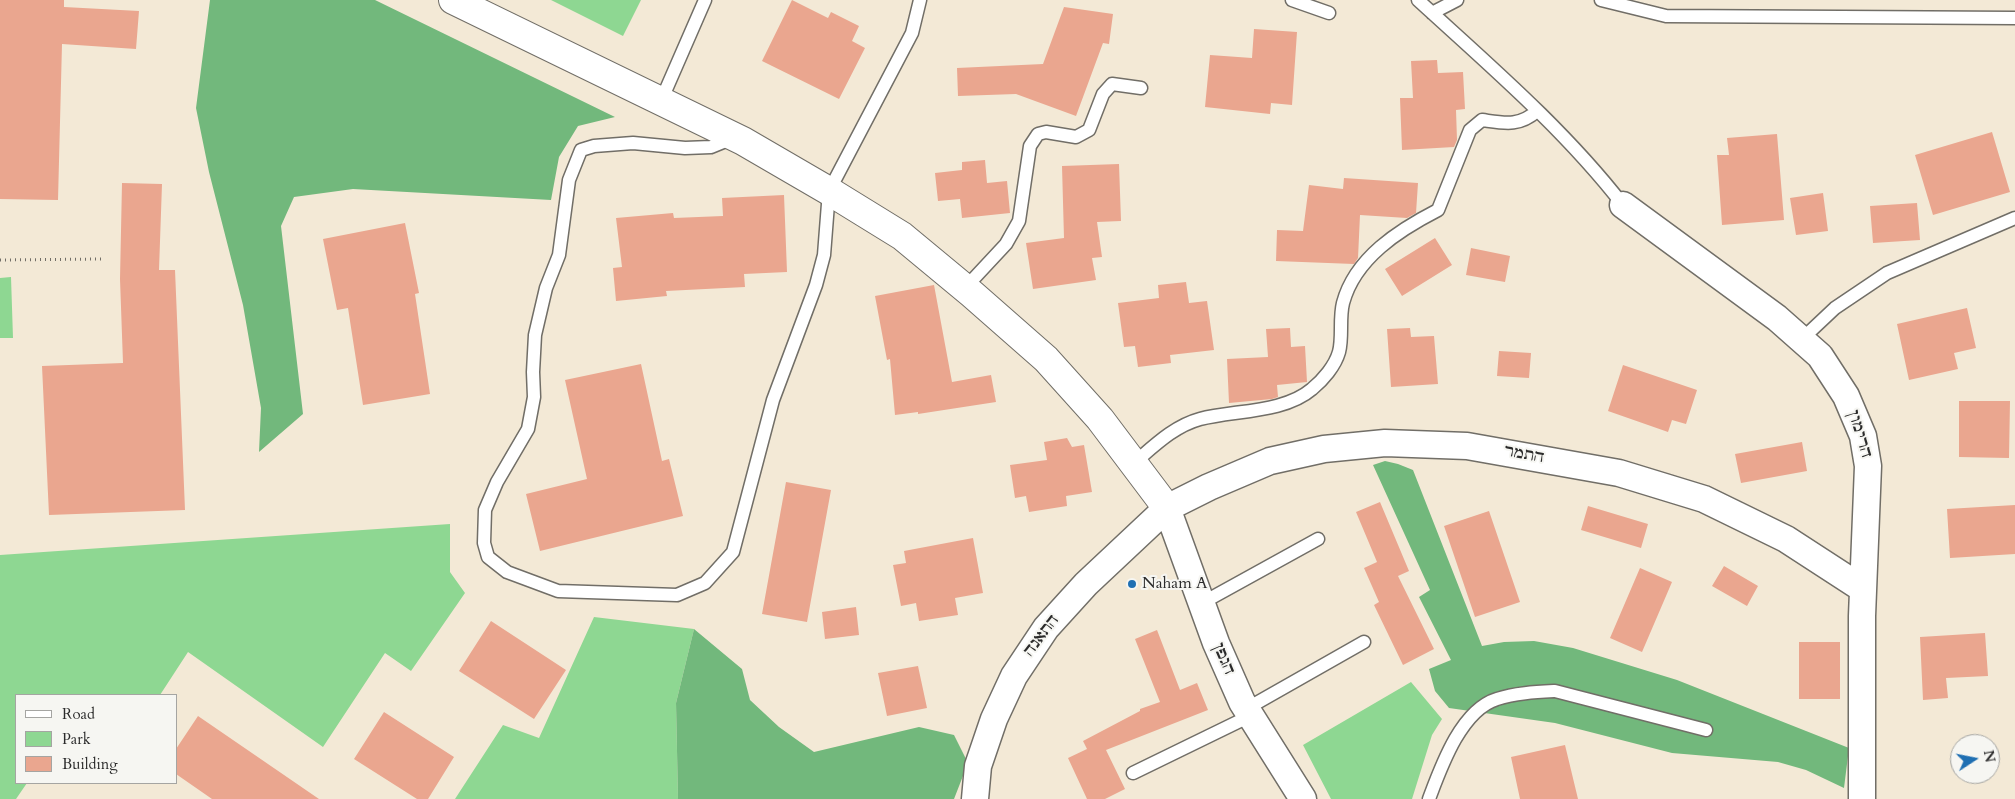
<!DOCTYPE html>
<html>
<head>
<meta charset="utf-8">
<style>
	body { margin:0 }
	#map { position:relative; width:2015px; height:799px; overflow:hidden; background:#f3e9d6; font-family:Cardo,serif }
	canvas { display:block }
	.legend { position:absolute; left:15px; top:694px; width:162px; height:90px; box-sizing:border-box; background:#f6f6f2; border:1px solid #a5a5a2; margin:0; padding:6px 9px; list-style:none; font-size:15px; color:#2b2b2b }
	.legend li { display:flex; align-items:center; gap:10px; height:25px }
	.legend b { width:25px; border:1px solid #a5a5a2 }
	.north { position:absolute; left:1950px; top:734px; width:50px; height:50px; box-sizing:border-box; background:#f6f6f2; border:1px solid #a5a5a2; border-radius:50%; rotate:79deg; font-size:14px; font-weight:700; line-height:20px; text-align:center; color:#2b2b2b }
	.north::after { content:''; display:block; margin:auto; width:18px; height:22px; background:#1f6fb2; clip-path:polygon(50% 0,100% 100%,50% 72%,0 100%) }
</style>
</head>
<body>
<div id="map">
<canvas width="2015" height="799"></canvas>
<ul class="legend">
<li><b style="height:6px;background:#fff"></b>Road</li>
<li><b style="height:14px;background:#8ed792"></b>Park</li>
<li><b style="height:14px;background:#eaa68f"></b>Building</li>
</ul>
<div class="north">N</div>
</div>
<script>
const context = document.querySelector('canvas').getContext('2d');
context.lineJoin = 'round';
function fillPath(path, color) { context.fillStyle = color; context.fill(path, 'evenodd'); }
function strokePath(path, color, width, dash) { context.strokeStyle = color; context.lineWidth = width; context.lineCap = dash ? 'butt' : 'round'; context.setLineDash(dash || []); context.stroke(path); }
function label(font, color, halo, rows, align = 'center') {
  context.font = font + ' Cardo,"Frank Ruhl Libre",serif'; context.lineWidth = 4; context.setLineDash([]); context.textBaseline = 'middle'; context.strokeStyle = halo; context.fillStyle = color; for (const [text, x, y, turn = 0] of rows) {
    context.save(); context.translate(x, y); context.rotate((+turn || 0) * Math.PI / 180); context.textAlign = isNaN(turn) ? turn : align; if (halo) context.strokeText(text, 0, 0); context.fillText(text, 0, 0); context.restore();
  }
}
const green = new Path2D(`
	M 551,0 L 641,0 L 623,36 Z
	M 11,277 L 13,338 L 0,338 L 0,278 Z
	M 450,524 L 450,572 L 465,593 L 411,671 L 385,653 L 323,747 L 188,652 L 160,695 L 16,695 L 16,783 L 27,783 L 16,799 L 0,799 L 0,555 Z
	M 594,617 L 694,629 L 676,703 L 678,799 L 455,799 L 503,725 L 539,738 Z
	M 1411,682 L 1442,719 L 1432,735 L 1412,799 L 1331,799 L 1303,745 Z`);
const forest = new Path2D(`
	M 210,0 L 375,0 L 615,117 L 578,126 L 559,157 L 551,200 L 353,189 L 294,197 L 281,226 L 303,414 L 259,452 L 261,408 L 243,305 L 209,172 L 196,108 Z
	M 1385,461 L 1398,464 L 1413,470 L 1482,646 L 1504,642 L 1534,641 L 1573,648 L 1677,680 L 1849,748 L 1844,788 L 1806,770 L 1778,762 L 1672,753 L 1555,723 L 1449,708 L 1435,691 L 1429,669 L 1451,660 L 1419,597 L 1430,590 L 1373,465 Z
	M 694,629 L 742,669 L 750,700 L 779,727 L 814,752 L 919,727 L 954,735 L 968,763 L 954,799 L 678,799 L 676,703 Z`);
const building = new Path2D(`
	M 0,0 L 64,0 L 64,7 L 139,11 L 136,49 L 62,44 L 58,200 L 0,199 Z
	M 792,0 L 828,18 L 831,12 L 859,26 L 852,41 L 865,48 L 839,99 L 762,61 Z
	M 1064,7 L 1113,14 L 1109,44 L 1103,43 L 1076,116 L 1016,94 L 958,96 L 957,68 L 1043,64 Z
	M 1254,29 L 1297,32 L 1292,105 L 1271,103 L 1270,114 L 1205,107 L 1210,55 L 1252,58 Z
	M 1437,60 L 1438,73 L 1463,72 L 1465,109 L 1456,110 L 1457,140 L 1454,147 L 1402,150 L 1400,98 L 1413,98 L 1411,61 Z
	M 1992,132 L 2010,192 L 1933,215 L 1915,155 Z
	M 1777,134 L 1784,220 L 1722,225 L 1717,155 L 1729,155 L 1727,138 Z
	M 985,160 L 987,183 L 1007,181 L 1010,213 L 962,218 L 960,199 L 938,201 L 935,173 L 962,170 L 962,162 Z
	M 1119,164 L 1121,221 L 1097,222 L 1102,257 L 1092,258 L 1096,280 L 1033,289 L 1026,243 L 1064,238 L 1062,166 Z
	M 1344,178 L 1418,183 L 1416,213 L 1407,218 L 1360,215 L 1358,258 L 1354,264 L 1276,261 L 1277,230 L 1303,231 L 1309,185 L 1343,189 Z
	M 122,183 L 162,184 L 159,270 L 175,270 L 185,510 L 49,515 L 42,366 L 123,363 L 120,279 Z
	M 1823,193 L 1828,231 L 1796,235 L 1790,198 Z
	M 784,195 L 787,272 L 744,274 L 745,287 L 666,291 L 667,296 L 616,301 L 613,268 L 622,267 L 616,218 L 673,213 L 674,218 L 723,216 L 722,198 Z
	M 1917,203 L 1920,240 L 1873,243 L 1870,206 Z
	M 405,223 L 419,293 L 415,294 L 430,394 L 363,405 L 348,308 L 337,310 L 323,239 Z
	M 1435,238 L 1452,265 L 1402,296 L 1385,269 Z
	M 1471,248 L 1510,256 L 1505,282 L 1466,275 Z
	M 1186,282 L 1189,303 L 1207,301 L 1214,350 L 1170,355 L 1171,363 L 1138,367 L 1135,346 L 1124,347 L 1118,303 L 1159,298 L 1158,285 Z
	M 934,285 L 952,382 L 991,375 L 996,402 L 918,414 L 918,412 L 895,415 L 890,359 L 887,360 L 875,296 Z
	M 1967,308 L 1976,348 L 1954,353 L 1958,369 L 1909,380 L 1897,324 Z
	M 1290,328 L 1291,347 L 1305,346 L 1307,382 L 1277,385 L 1278,397 L 1272,399 L 1229,403 L 1227,359 L 1268,357 L 1266,329 Z
	M 1410,328 L 1411,337 L 1434,336 L 1438,384 L 1391,387 L 1387,329 Z
	M 1499,351 L 1531,353 L 1529,378 L 1497,376 Z
	M 641,364 L 662,461 L 669,459 L 683,516 L 540,551 L 526,494 L 587,479 L 565,380 Z
	M 1623,365 L 1697,390 L 1686,424 L 1672,420 L 1668,432 L 1608,411 Z
	M 1959,401 L 2010,401 L 2009,458 L 1959,457 Z
	M 1067,438 L 1072,447 L 1084,445 L 1092,492 L 1066,496 L 1067,506 L 1029,512 L 1026,496 L 1015,498 L 1010,465 L 1047,460 L 1044,442 Z
	M 1802,442 L 1807,471 L 1741,483 L 1735,454 Z
	M 786,482 L 831,490 L 807,622 L 762,614 Z
	M 1380,502 L 1409,571 L 1398,576 L 1434,649 L 1403,665 L 1374,605 L 1379,602 L 1364,568 L 1377,562 L 1356,512 Z
	M 2015,505 L 2015,554 L 1950,558 L 1947,509 Z
	M 1588,506 L 1648,524 L 1641,548 L 1581,530 Z
	M 1489,511 L 1520,602 L 1475,617 L 1444,526 Z
	M 973,538 L 983,593 L 955,598 L 958,615 L 919,621 L 916,603 L 901,606 L 893,565 L 906,563 L 904,551 Z
	M 1724,566 L 1758,586 L 1747,606 L 1712,586 Z
	M 1640,568 L 1672,582 L 1642,652 L 1610,638 Z
	M 856,607 L 859,635 L 825,639 L 822,612 Z
	M 491,621 L 566,670 L 534,719 L 459,671 Z
	M 1157,630 L 1180,690 L 1197,683 L 1208,710 L 1106,750 L 1125,789 L 1105,799 L 1087,799 L 1068,758 L 1087,749 L 1083,741 L 1140,711 L 1140,709 L 1160,702 L 1135,639 Z
	M 1985,633 L 1988,676 L 1946,678 L 1948,698 L 1923,700 L 1920,637 Z
	M 1799,642 L 1840,642 L 1840,699 L 1799,699 Z
	M 918,666 L 927,708 L 887,716 L 878,673 Z
	M 384,712 L 454,757 L 428,799 L 417,799 L 354,759 Z
	M 198,716 L 319,799 L 212,799 L 176,774 L 176,749 Z
	M 1565,745 L 1578,799 L 1520,799 L 1511,757 Z`);
const path = new Path2D(`
	M 0,260 L 101,259`);
const lane = new Path2D(`
	M 1292,0 L 1329,13
	M 1418,0 C 1489,65 1564,129 1623,205
	M 1601,0 L 1666,16 L 2015,18
	M 1432,13 L 1457,0
	M 661,101 L 705,0
	M 733,138 L 711,147 L 685,148 L 633,143 L 594,146 L 581,150 L 569,180 L 559,255 L 546,288 L 535,335 L 533,372 L 534,397 L 528,429 L 497,482 L 485,510 L 484,543 L 488,557 L 507,572 L 558,591 L 677,595 L 705,583 L 733,552 L 773,400 L 816,285 L 824,255 L 829,191 L 912,33 L 920,0
	M 965,288 L 1006,244 L 1019,221 L 1030,146 L 1038,134 L 1046,132 L 1076,137 L 1089,130 L 1103,94 L 1112,84 L 1141,88
	M 1801,340 L 1835,308 L 1887,273 L 2015,218
	M 1134,463 C 1154,446 1174,426 1200,419 C 1235,410 1284,413 1312,389 C 1323,380 1335,366 1339,352 C 1343,337 1339,319 1343,303 C 1355,258 1399,230 1438,210 L 1470,130 L 1482,120 C 1504,123 1519,127 1537,111
	M 1202,603 L 1318,539
	M 1246,709 L 1364,642
	M 1133,773 L 1250,716
	M 1429,799 C 1441,767 1461,710 1497,699 C 1515,693 1536,692 1555,691 L 1706,730`);
const street = new Path2D(`
	M 1623,205 L 1777,318 L 1820,356 L 1846,396 L 1863,436 L 1868,466 L 1862,616 L 1862,799
	M 1167,508 L 1216,643 L 1242,702 L 1303,799
	M 975,799 L 978,766 L 994,719 L 1014,676 L 1046,628 L 1086,584 L 1167,508 L 1209,487 L 1270,461 L 1324,449 L 1385,443 L 1467,446 L 1619,473 L 1704,499 L 1786,539 L 1863,589`);
const secondary = new Path2D(`
	M 453,0 L 743,141 L 829,191 L 902,236 L 972,294 L 1046,359 L 1100,419 L 1167,508`);
const markers = [
	[1132,584,5,"#1f6fb2"]
];
const streetNames = [
	["הרימון",1859,434,73],
	["התמר",1524,455,10],
	["התאנה",1042,636,-53],
	["הגפן",1223,659,67]
];
const poiNames = [
	["Naham A",1142,584]
];
fillPath(green, '#8ed792');
fillPath(forest, '#72b87c');
fillPath(building, '#eaa68f');
strokePath(lane, '#716e67', 15);
strokePath(street, '#716e67', 29);
strokePath(secondary, '#716e67', 30);
strokePath(path, '#716e67', 3, [1, 4]);
strokePath(lane, '#fff', 12);
strokePath(street, '#fff', 26);
strokePath(secondary, '#fff', 28);
for (const [x, y, r, color] of markers) { const dot = new Path2D(); dot.arc(x, y, r, 0, 2 * Math.PI); context.fillStyle = color; context.fill(dot); strokePath(dot, '#f6f6f2', 2); }
label('16px', '#2b2b2b', '#f6f6f2', streetNames);
label('16px', '#2b2b2b', '#f6f6f2', poiNames, 'left');
</script>
</body>
</html>
